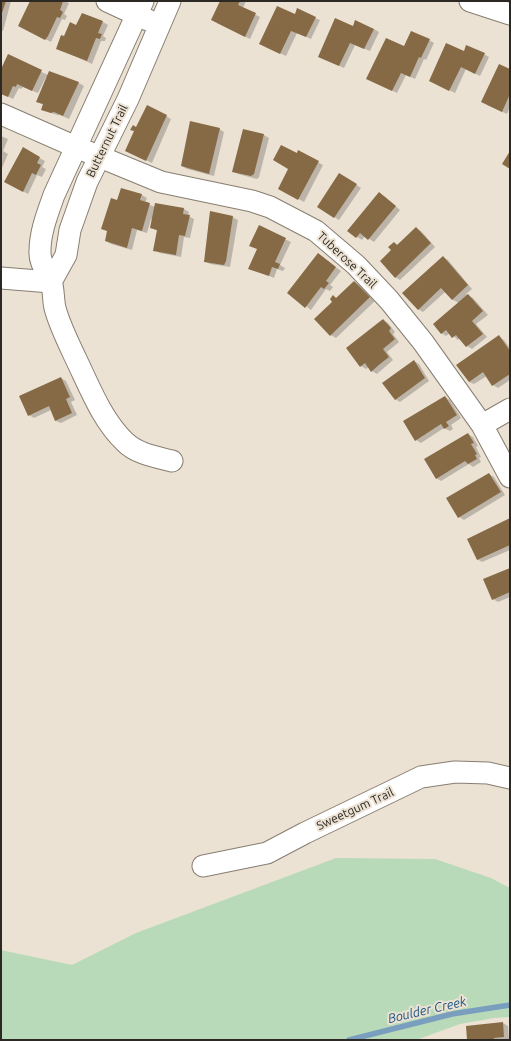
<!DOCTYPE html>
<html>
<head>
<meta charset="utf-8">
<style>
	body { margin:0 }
	#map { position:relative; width:511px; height:1041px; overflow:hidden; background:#ece2d3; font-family:Ubuntu,sans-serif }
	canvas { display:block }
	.frame { position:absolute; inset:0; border:2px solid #2c2823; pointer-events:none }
</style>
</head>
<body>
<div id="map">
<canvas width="511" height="1041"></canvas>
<div class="frame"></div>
</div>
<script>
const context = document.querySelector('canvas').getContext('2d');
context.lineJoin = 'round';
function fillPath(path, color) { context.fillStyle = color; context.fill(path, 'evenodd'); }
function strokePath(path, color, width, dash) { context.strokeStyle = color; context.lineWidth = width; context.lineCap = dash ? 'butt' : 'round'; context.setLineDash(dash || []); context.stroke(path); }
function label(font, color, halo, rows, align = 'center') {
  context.font = font + ' Ubuntu,sans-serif'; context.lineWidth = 4; context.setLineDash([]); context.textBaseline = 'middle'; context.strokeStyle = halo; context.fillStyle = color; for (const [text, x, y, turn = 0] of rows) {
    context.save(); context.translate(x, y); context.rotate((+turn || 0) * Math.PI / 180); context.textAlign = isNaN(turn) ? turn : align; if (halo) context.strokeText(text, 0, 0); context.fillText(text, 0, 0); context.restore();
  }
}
const green = new Path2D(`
	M 336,858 L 435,859 L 491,878 L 510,888 L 510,1017 L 494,1018 L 460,1024 L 416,1040 L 1,1040 L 1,950 L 72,965 L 136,933 Z`);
const shadow = new Path2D(`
	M 1,1 L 11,1 L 3,31 L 1,31 Z
	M 31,1 L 64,1 L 69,3 L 64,14 L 67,16 L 65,20 L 62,19 L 51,42 L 24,28 Z
	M 221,1 L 246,1 L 243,8 L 260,17 L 250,39 L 217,23 Z
	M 295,15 L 315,18 L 320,20 L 311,39 L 297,33 L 286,56 L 266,47 Z
	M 103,22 L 108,25 L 103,36 L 106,38 L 105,41 L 101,41 L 92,64 L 57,48 L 64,37 L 77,27 Z
	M 354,28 L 374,29 L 379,32 L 370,51 L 355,45 L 344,68 L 324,59 Z
	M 429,40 L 434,43 L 426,60 L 424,59 L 415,79 L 406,75 L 397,93 L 372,81 L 404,47 Z
	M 465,52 L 484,54 L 489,57 L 480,76 L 466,69 L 455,93 L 435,83 Z
	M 8,56 L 48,75 L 79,83 L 84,86 L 69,119 L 60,115 L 57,115 L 48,112 L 44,105 L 37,102 L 47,78 L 46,77 L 38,93 L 23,87 L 21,89 L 19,88 L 13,99 L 1,93 L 1,72 Z
	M 510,70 L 510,107 L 507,114 L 487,105 Z
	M 166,116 L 171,119 L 152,163 L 131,153 L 137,128 Z
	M 219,129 L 224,132 L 214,176 L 187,169 L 182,166 Z
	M 244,130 L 264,135 L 269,138 L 259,177 L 257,179 L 238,174 L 233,171 Z
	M 1,136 L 8,139 L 3,151 L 8,154 L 2,168 Z
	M 298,151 L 323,165 L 304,202 L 279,188 Z
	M 34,155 L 45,161 L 42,167 L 46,169 L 42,177 L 37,175 L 28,194 L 6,182 Z
	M 345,177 L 361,188 L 339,220 L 334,217 Z
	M 142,195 L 147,198 L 145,203 L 155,207 L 184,209 L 189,212 L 188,216 L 194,219 L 190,238 L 184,237 L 181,257 L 160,253 L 155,250 L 158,231 L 151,228 L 153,219 L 151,219 L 147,233 L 137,230 L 132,250 L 111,244 L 106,241 L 117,201 Z
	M 384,196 L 400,210 L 374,242 L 365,236 L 362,240 L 348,231 Z
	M 232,217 L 238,220 L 230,267 L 210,264 L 205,261 Z
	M 259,227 L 291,242 L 280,265 L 285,268 L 283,271 L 277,269 L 274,278 L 250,268 L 258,249 Z
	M 416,228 L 421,231 L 435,247 L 400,280 L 395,277 L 392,251 L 394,243 L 398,245 Z
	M 443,257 L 448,260 L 472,289 L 466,294 L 473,298 L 488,315 L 476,324 L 487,337 L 472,349 L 467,346 L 460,338 L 458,340 L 450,333 L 446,336 L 441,333 L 459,303 L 453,300 L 445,292 L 423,312 L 418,309 Z
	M 323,258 L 341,271 L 330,285 L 333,287 L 330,291 L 326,289 L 311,310 L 289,293 Z
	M 354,282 L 360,285 L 375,301 L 336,338 L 331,335 L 337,299 Z
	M 383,320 L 388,323 L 395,332 L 393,334 L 399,342 L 387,352 L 393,360 L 377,374 L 372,371 L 369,367 L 366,369 L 361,366 Z
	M 499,337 L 504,340 L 510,348 L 510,380 L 498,388 L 493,385 L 487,376 L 474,384 L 469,382 Z
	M 414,361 L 419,364 L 429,381 L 400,402 L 395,399 Z
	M 61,378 L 66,381 L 75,400 L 71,402 L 77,415 L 61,423 L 56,421 L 51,410 L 34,418 L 29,415 Z
	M 445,397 L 450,400 L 461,418 L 451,425 L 453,429 L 450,431 L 444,428 L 421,443 L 416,440 Z
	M 468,434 L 473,437 L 478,446 L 476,447 L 481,457 L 479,458 L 481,462 L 473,467 L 469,464 L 441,481 L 436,478 Z
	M 489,474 L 494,477 L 505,495 L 464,520 L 459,517 Z
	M 510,520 L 510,550 L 482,562 L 477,559 Z
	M 510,569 L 510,597 L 498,602 L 493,599 Z
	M 503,1023 L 508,1026 L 509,1039 L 468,1040 Z`);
const stream = new Path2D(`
	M 349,1040 L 452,1014 L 510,1005`);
const building = new Path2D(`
	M 1,1 L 6,1 L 1,16 Z
	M 30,1 L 63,1 L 60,10 L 63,12 L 60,18 L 57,17 L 48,36 L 45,40 L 18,26 Z
	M 220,1 L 240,1 L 238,5 L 256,13 L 245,37 L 211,20 Z
	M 277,6 L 295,14 L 297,8 L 316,17 L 306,37 L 291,31 L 280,54 L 259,44 Z
	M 82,13 L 103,21 L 98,33 L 102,34 L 100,39 L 96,38 L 87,61 L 56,49 L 61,35 L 64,36 L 70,22 L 76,25 Z
	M 335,18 L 353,26 L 355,20 L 374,29 L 364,49 L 350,43 L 339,66 L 318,57 Z
	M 411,31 L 430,39 L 421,58 L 419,57 L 410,77 L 401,73 L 392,91 L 366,79 L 386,38 L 404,46 Z
	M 446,43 L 464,51 L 466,45 L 485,53 L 475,74 L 461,67 L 449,91 L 429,81 Z
	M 8,54 L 42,70 L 32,91 L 17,84 L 16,87 L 13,86 L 8,97 L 1,94 L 1,69 Z
	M 499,64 L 510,69 L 510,94 L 502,112 L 481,102 Z
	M 49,71 L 79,82 L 63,116 L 54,112 L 51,113 L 41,110 L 43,104 L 36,102 Z
	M 147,105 L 167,115 L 146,161 L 125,151 L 134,131 L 130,130 L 133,125 L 136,127 Z
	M 190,121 L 220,128 L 209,174 L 181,166 Z
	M 243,129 L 264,134 L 254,174 L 251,176 L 232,172 Z
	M 281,145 L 297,153 L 298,150 L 319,161 L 298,200 L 278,189 L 288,169 L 273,160 Z
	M 23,147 L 40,157 L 37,163 L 41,165 L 36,175 L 32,173 L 23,192 L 4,182 Z
	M 510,151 L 510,169 L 502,164 Z
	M 339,173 L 357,184 L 334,218 L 317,207 Z
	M 121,188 L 142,194 L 140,200 L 150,203 L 142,231 L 132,228 L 127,248 L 105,241 L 107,231 L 101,229 L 111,198 L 117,200 Z
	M 379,192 L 396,206 L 368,240 L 360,233 L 356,238 L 347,231 Z
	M 155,203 L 184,208 L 183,214 L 190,215 L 185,236 L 179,235 L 176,255 L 153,251 L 157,230 L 150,228 Z
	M 210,211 L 233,216 L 226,261 L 224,265 L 204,262 Z
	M 259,225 L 286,238 L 275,262 L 280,264 L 278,269 L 272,267 L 269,276 L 248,269 L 257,249 L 249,246 Z
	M 416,227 L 431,243 L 395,278 L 380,261 L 391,250 L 388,247 L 394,242 L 397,245 Z
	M 318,253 L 336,267 L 326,281 L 329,283 L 324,289 L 321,287 L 305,308 L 287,293 Z
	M 443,256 L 468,285 L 452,300 L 441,288 L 418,310 L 402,293 Z
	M 354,281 L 370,297 L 330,336 L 314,319 L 332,302 L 330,299 L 333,295 L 336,298 Z
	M 468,294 L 483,311 L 472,321 L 483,334 L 466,347 L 456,335 L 452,338 L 446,330 L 441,334 L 433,324 Z
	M 383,319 L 391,328 L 389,331 L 395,339 L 383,349 L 389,357 L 380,364 L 371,372 L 365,363 L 360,367 L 346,348 Z
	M 499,335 L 510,351 L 510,374 L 492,386 L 483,372 L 469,382 L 456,365 Z
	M 414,360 L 425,378 L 395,400 L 382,383 Z
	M 61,377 L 70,397 L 66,399 L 72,413 L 55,421 L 49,406 L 28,416 L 19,396 Z
	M 445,396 L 457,415 L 446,422 L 449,426 L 444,429 L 441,424 L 415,441 L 403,421 Z
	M 468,433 L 474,443 L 471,444 L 477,454 L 475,455 L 477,459 L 468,464 L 465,461 L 436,479 L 424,459 Z
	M 489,473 L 501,492 L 458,518 L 446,498 Z
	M 510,518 L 510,545 L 477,560 L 467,539 Z
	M 510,568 L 510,592 L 492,600 L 483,579 Z
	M 503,1022 L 504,1037 L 494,1038 L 494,1040 L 467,1040 L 466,1026 Z`);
const minor = new Path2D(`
	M 107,1 L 148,20
	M 143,1 L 54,195 C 48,212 40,232 40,251 C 39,263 47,271 51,281 C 54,290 53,300 55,308 C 59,324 69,344 76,359 C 90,388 102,420 125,442 C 137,454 156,457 172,461
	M 470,1 L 510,14
	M 1,114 L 76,147 L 161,182 L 252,201 L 270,207 L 316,231 L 356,265 L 389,300 L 423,342 L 482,425 L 510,477
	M 1,278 L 51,282 L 66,255 L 70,230 L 87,182 L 128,99 L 170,1
	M 482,425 L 510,409
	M 203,866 L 267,853 L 305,833 L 421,777 L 455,772 L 488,773 L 510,778`);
const streetNames = [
	["Butternut Trail",107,141,-64],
	["Tuberose Trail",347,260,43],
	["Sweetgum Trail",355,809,-25]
];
const waterNames = [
	["Boulder Creek",427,1010,-13]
];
fillPath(green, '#b8dab8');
fillPath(shadow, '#0003');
strokePath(stream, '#799ebe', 5.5);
fillPath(building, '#856a45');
strokePath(minor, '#877e71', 23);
strokePath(minor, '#fff', 21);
label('12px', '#2c2823', '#ece2d3', streetNames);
label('italic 13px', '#1c5681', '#ece2d3', waterNames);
</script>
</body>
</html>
